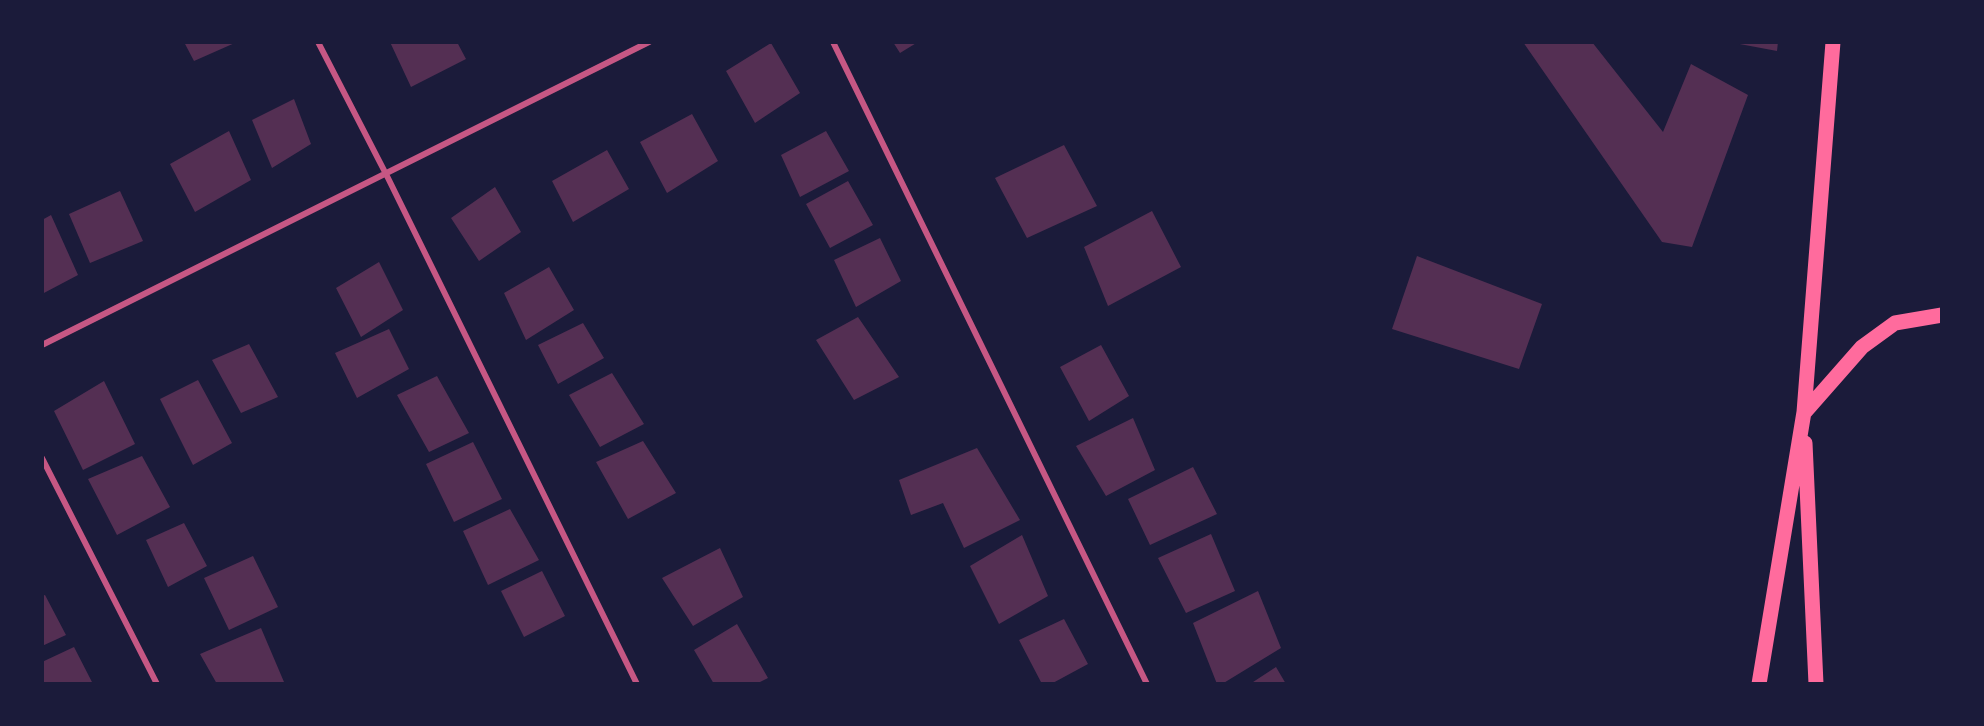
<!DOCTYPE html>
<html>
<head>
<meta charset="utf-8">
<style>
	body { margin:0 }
	#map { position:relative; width:1984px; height:726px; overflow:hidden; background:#1b1b3a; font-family:"Open Sans",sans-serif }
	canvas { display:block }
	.frame { position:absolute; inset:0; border:44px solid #1b1b3a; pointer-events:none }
</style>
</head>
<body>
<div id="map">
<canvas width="1984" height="726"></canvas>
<div class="frame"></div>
</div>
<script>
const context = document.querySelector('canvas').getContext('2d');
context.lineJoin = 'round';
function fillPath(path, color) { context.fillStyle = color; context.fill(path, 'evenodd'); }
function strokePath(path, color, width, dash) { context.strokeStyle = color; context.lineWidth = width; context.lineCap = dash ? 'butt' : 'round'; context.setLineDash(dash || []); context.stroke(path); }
const building = new Path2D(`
	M 184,42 L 237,42 L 194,61 Z
	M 390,42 L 457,42 L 466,59 L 411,87 Z
	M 893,42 L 918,42 L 900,53 Z
	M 1523,42 L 1592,42 L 1663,132 L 1691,64 L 1748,95 L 1692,247 L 1662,242 Z
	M 1729,42 L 1778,42 L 1777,51 Z
	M 771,43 L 800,93 L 755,123 L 726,71 Z
	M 294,99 L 311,144 L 272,168 L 252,120 Z
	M 692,114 L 718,161 L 667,193 L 640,142 Z
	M 229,131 L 251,180 L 195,212 L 170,164 Z
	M 826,131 L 849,171 L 800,197 L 781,155 Z
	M 1064,145 L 1097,206 L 1027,238 L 995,178 Z
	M 607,150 L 629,189 L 573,222 L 552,181 Z
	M 848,181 L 873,225 L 830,248 L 806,204 Z
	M 495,187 L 521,232 L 479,261 L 451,218 Z
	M 120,191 L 143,241 L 90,263 L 69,214 Z
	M 1152,211 L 1181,267 L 1108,306 L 1084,247 Z
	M 51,215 L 78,275 L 42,294 L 42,220 Z
	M 880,238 L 901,281 L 856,307 L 834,260 Z
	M 1417,256 L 1542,304 L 1519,369 L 1392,329 Z
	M 379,262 L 403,310 L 361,337 L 336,288 Z
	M 549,267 L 574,310 L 526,340 L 504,293 Z
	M 858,317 L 899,377 L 854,400 L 816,340 Z
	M 583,323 L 604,358 L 558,384 L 538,345 Z
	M 389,329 L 409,369 L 357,398 L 335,353 Z
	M 249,344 L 278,397 L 241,413 L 212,360 Z
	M 1101,345 L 1129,396 L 1089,421 L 1060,367 Z
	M 612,373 L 644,424 L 600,447 L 569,395 Z
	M 437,376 L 469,433 L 429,452 L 397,395 Z
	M 198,380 L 232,443 L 193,465 L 160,399 Z
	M 104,381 L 135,444 L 83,470 L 54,411 Z
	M 1133,418 L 1155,470 L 1106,496 L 1076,446 Z
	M 643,441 L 676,493 L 628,519 L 596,462 Z
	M 473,442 L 502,499 L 454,522 L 426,464 Z
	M 977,448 L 1020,520 L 964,548 L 943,503 L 911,515 L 899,480 Z
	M 142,456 L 170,507 L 117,535 L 88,479 Z
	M 1193,467 L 1217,514 L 1150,545 L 1128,499 Z
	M 510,509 L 539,560 L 488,585 L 463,531 Z
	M 184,523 L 207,566 L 168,587 L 146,540 Z
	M 1211,534 L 1235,591 L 1186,613 L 1158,558 Z
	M 1022,535 L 1048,596 L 999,624 L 970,566 Z
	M 720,548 L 743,597 L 693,626 L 662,578 Z
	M 253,556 L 278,607 L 229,630 L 204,578 Z
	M 542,571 L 565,616 L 524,637 L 501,591 Z
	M 1258,591 L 1281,648 L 1222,684 L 1217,684 L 1193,623 Z
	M 45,595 L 66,635 L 42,646 L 42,596 Z
	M 1064,619 L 1088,664 L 1051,684 L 1042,684 L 1019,640 Z
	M 737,624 L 768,678 L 756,684 L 714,684 L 694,650 Z
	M 261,628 L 284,682 L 279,684 L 217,684 L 200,654 Z
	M 74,647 L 93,684 L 42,684 L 42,662 Z
	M 1276,667 L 1286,684 L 1250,684 Z`);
const minor = new Path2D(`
	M 318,42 L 388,178 L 637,684
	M 833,42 L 1147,684
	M 42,345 L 649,42
	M 42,458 L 157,684`);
const primary = new Path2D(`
	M 1804,413 L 1862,347 L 1895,323 L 1942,315
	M 1805,443 L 1816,684
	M 1759,684 L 1804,412 L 1833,42`);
fillPath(building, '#542f53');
strokePath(minor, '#c65784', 6);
strokePath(primary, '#ff6b9d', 15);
</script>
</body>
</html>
